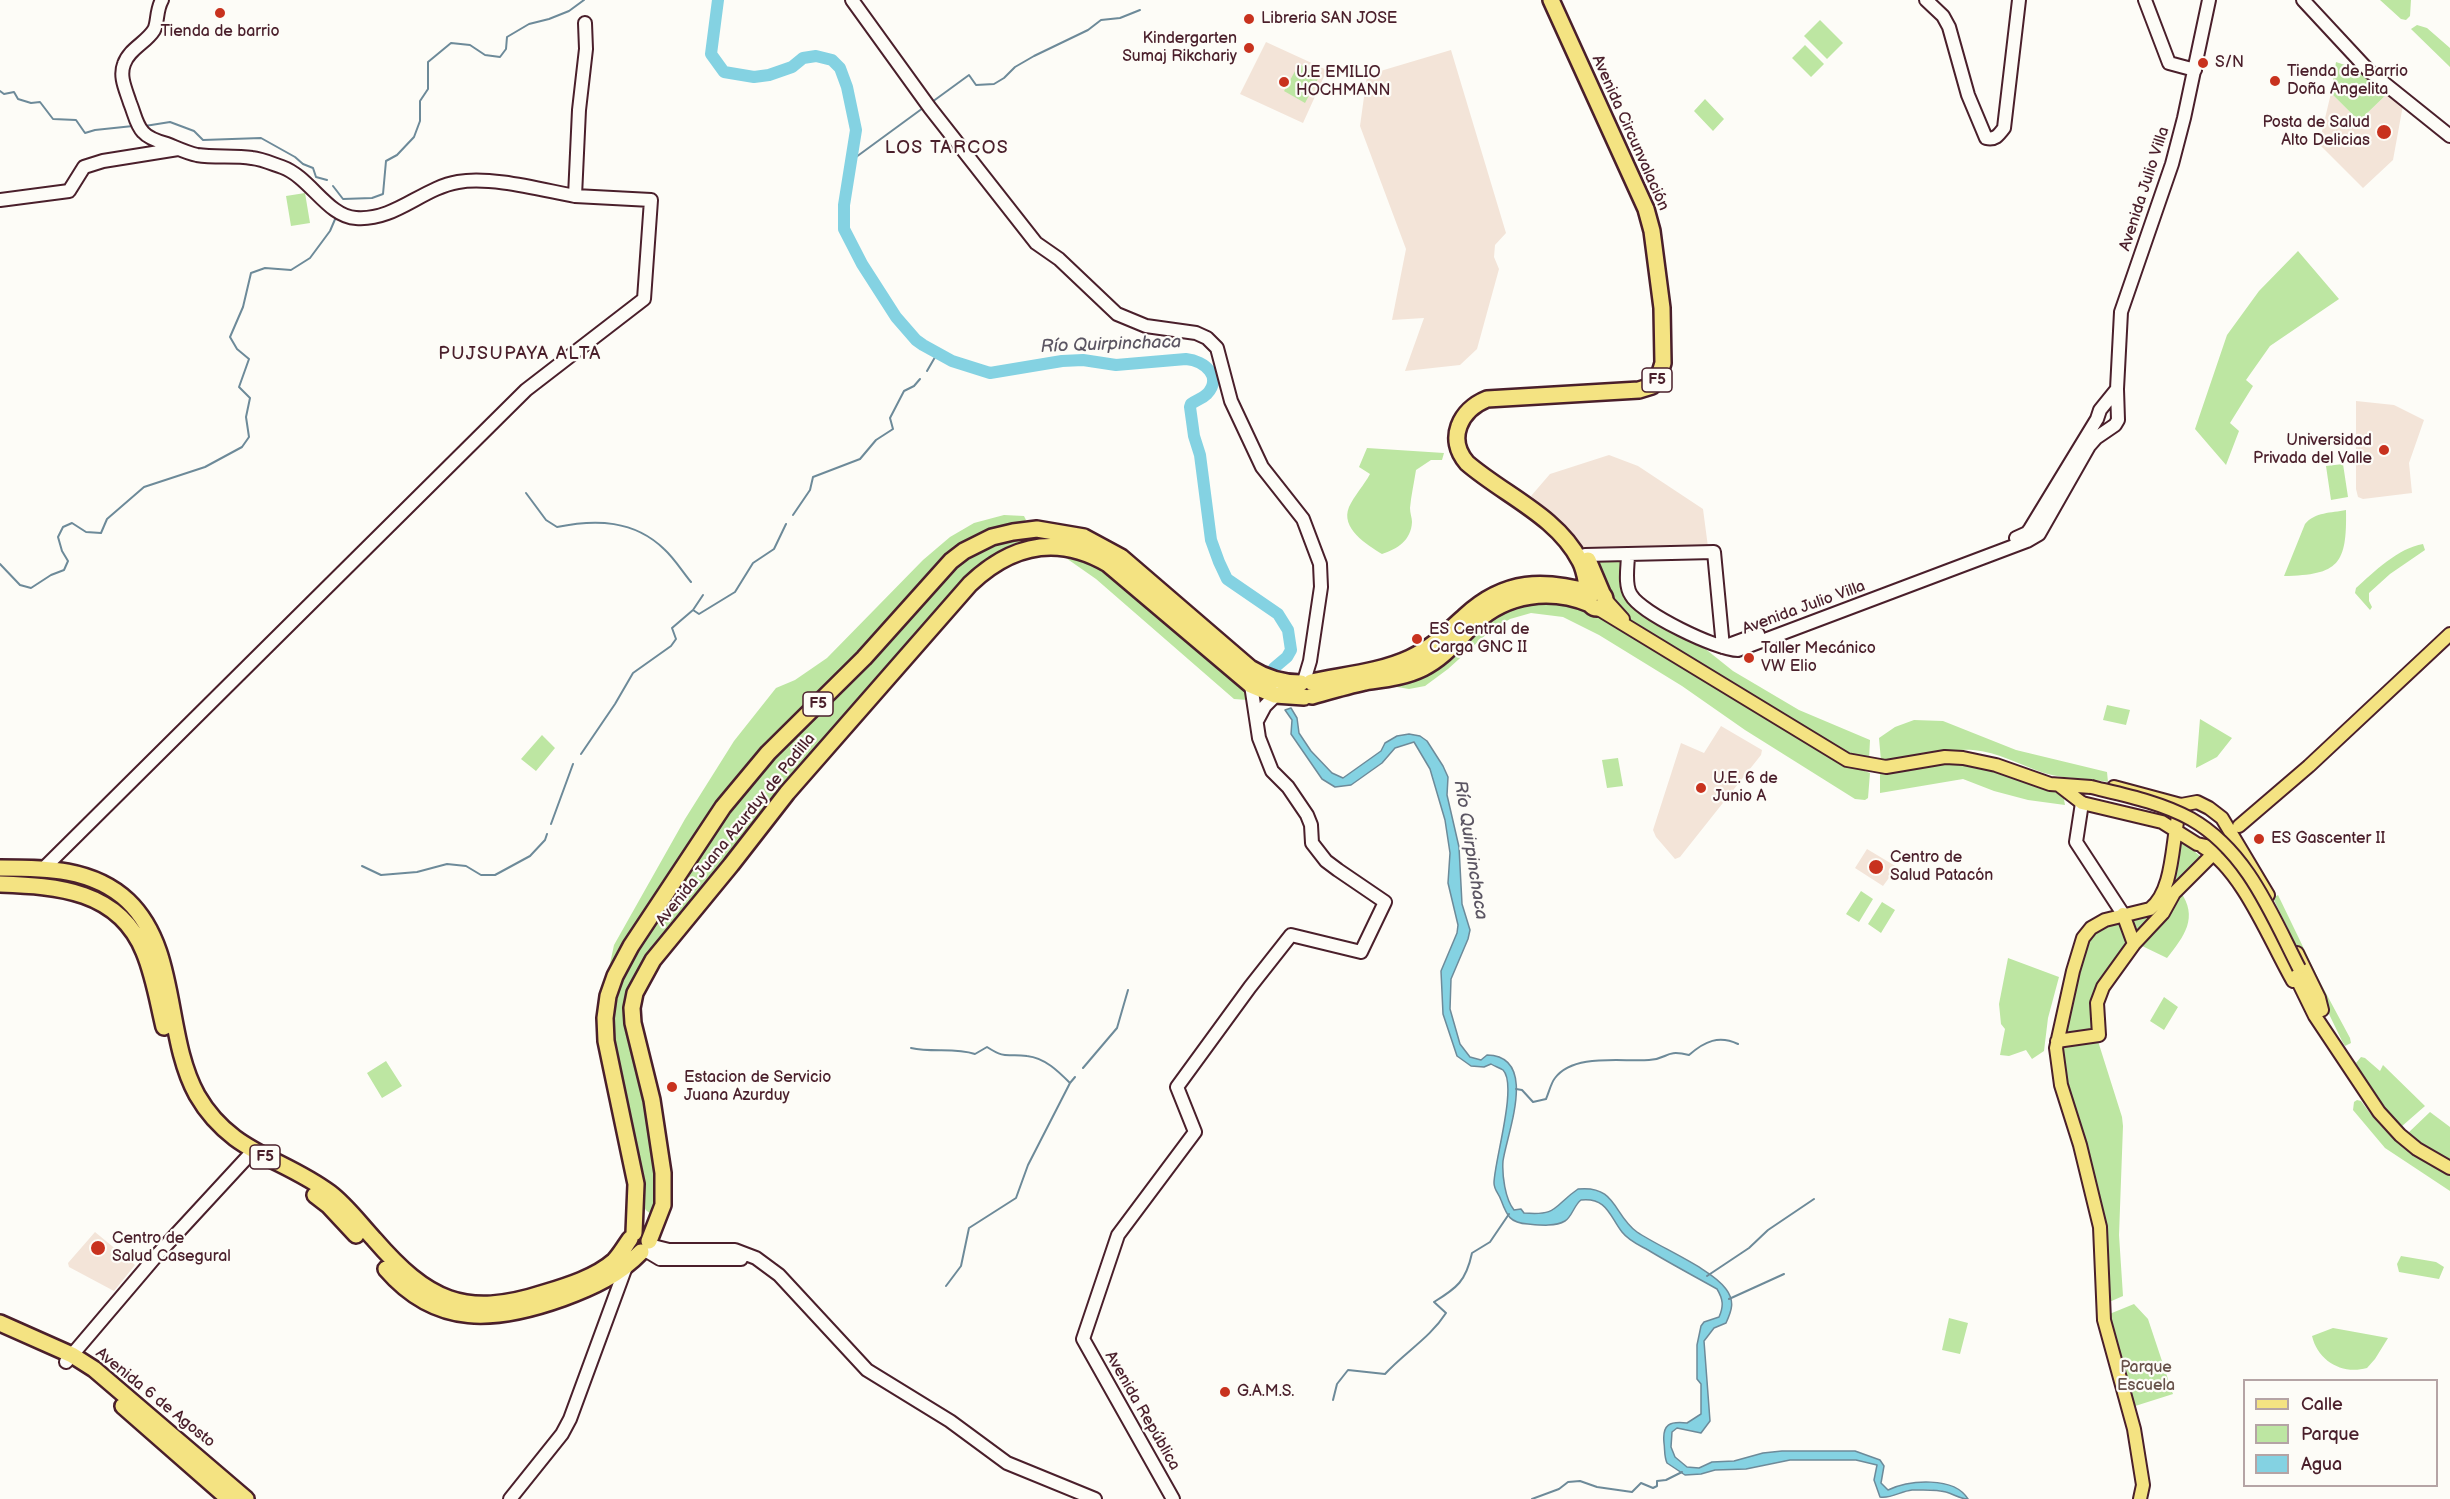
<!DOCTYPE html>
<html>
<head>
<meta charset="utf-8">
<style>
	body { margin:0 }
	#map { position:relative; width:2450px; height:1499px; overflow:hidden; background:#fdfcf7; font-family:"Balsamiq Sans",sans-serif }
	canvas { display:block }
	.legend { position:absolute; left:2243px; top:1379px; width:195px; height:108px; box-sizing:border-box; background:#fdfcf7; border:2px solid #b5a4a5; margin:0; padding:8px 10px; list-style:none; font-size:18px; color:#4a1f2b }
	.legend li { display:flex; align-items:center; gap:12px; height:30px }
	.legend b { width:30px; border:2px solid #b5a4a5 }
</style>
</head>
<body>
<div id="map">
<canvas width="2450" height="1499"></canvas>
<ul class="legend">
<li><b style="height:8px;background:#f4e382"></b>Calle</li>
<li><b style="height:16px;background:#bde6a2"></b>Parque</li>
<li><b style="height:16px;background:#84d2e2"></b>Agua</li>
</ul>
</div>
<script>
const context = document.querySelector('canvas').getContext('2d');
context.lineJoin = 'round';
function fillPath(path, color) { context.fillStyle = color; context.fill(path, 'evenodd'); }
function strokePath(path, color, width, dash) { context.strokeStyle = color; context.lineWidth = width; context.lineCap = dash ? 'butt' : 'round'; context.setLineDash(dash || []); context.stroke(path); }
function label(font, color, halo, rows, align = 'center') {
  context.font = font + ' "Balsamiq Sans",sans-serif'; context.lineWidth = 4.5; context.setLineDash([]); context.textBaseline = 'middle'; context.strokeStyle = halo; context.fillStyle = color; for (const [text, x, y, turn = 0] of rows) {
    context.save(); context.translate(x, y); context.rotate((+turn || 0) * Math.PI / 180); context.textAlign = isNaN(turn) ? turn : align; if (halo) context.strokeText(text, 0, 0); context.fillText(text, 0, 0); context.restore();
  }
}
const built = new Path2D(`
	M 1266,42 L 1327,70 L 1303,123 L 1240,94 Z
	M 1451,50 L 1506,233 L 1495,245 L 1494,257 L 1499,269 L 1477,349 L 1460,365 L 1405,371 L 1424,318 L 1392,320 L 1406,249 L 1360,126 L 1367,75 Z
	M 2331,93 L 2359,121 L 2388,93 L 2403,105 L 2393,160 L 2363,188 L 2319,144 Z
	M 2356,401 L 2394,405 L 2424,420 L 2409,463 L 2412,493 L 2363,499 L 2358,497 L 2356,489 Z
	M 1609,455 L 1638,466 L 1703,509 L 1708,547 L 1584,548 L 1555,516 L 1531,496 L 1550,474 Z
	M 1721,726 L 1762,750 L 1761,755 L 1680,857 L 1675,859 L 1656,837 L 1653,830 L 1681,743 L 1704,753 Z
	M 1867,849 L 1897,867 L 1883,886 L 1855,868 Z
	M 95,1232 L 135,1265 L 114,1291 L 69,1267 L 68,1263 Z`);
const green = new Path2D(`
	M 2380,0 L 2411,0 L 2410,16 L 2406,20 L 2401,19 Z
	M 1820,20 L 1843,43 L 1827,59 L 1804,36 Z
	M 2417,25 L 2427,28 L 2450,48 L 2450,67 L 2411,29 Z
	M 1805,45 L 1824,64 L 1811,77 L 1792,58 Z
	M 2336,62 L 2357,69 L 2388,93 L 2359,121 L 2331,93 Z
	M 1299,64 L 1320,75 L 1305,103 L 1284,91 Z
	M 1705,99 L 1724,119 L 1713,131 L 1694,111 Z
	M 305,193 L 310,223 L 291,226 L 286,196 Z
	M 2298,251 L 2339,299 L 2270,346 L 2246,380 L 2253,386 L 2230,423 L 2239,431 L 2226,465 L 2195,429 L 2227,335 L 2259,291 Z
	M 1367,448 L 1444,453 L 1442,460 L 1431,460 L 1416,470 C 1414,483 1411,496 1410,508 C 1410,513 1412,518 1412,522 C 1411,541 1397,549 1382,554 C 1367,545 1340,528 1349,507 C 1354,496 1364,485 1370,474 L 1359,467 Z
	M 2343,464 L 2348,497 L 2331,500 L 2326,466 Z
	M 2346,510 C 2347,564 2339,575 2284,576 L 2305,524 C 2315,512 2331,513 2346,510 Z
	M 1004,515 L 1024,516 L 1026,520 L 1019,524 L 991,530 L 746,767 L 728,789 L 606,982 L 614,945 L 685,819 L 734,741 L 776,688 L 795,680 L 827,658 L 923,560 L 950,537 L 974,523 Z
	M 1022,536 L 1023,545 L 989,562 L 632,990 L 661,1194 L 653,1213 C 646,1213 644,1208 642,1202 L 612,1037 L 612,1005 L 626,965 L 738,793 L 959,561 L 989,542 Z
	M 2423,544 L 2425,550 L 2390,574 L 2369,593 L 2369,601 L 2372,607 L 2370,610 L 2355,593 L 2356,588 C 2374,572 2398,548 2423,544 Z
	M 1056,551 L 1093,560 L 1249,689 L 1248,700 L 1234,699 L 1096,579 Z
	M 1620,556 C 1621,573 1620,590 1630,604 L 1698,643 L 1733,671 L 1799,710 L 1870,740 L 1869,760 L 1842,750 L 1633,625 L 1608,595 L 1595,558 Z
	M 1541,599 L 1595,610 L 1789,732 L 1845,764 L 1870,773 L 1868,798 L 1865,800 L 1855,799 L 1745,730 L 1682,686 L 1599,635 L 1563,617 L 1531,613 L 1510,619 L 1490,631 L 1448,669 L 1425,686 L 1409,689 L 1385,685 L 1507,607 Z
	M 2107,705 L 2130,710 L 2126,725 L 2103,720 Z
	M 2200,719 L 2232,738 L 2217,757 L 2196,768 Z
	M 1914,720 L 1943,721 L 2016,750 L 2107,772 L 2108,782 C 2087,778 2065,779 2044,773 C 2020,765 1998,752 1973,750 C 1942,748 1913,760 1881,761 L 1879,738 L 1895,727 Z
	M 542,735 L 555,748 L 536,771 L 521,759 Z
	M 1618,758 L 1623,786 L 1607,788 L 1602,760 Z
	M 1960,760 L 2051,786 L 2063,794 L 2065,805 L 2028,800 L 1994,791 L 1963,779 L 1880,793 L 1880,772 Z
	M 2179,838 L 2201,857 L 2176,883 L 2164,909 L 2135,936 L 2127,918 L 2151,913 L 2159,909 Z
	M 1861,891 L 1873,899 L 1859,922 L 1846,914 Z
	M 2180,891 C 2199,918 2184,936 2167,958 L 2138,944 Z
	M 2278,895 L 2320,982 L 2350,1038 L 2351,1043 L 2345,1046 L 2342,1041 L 2273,898 Z
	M 1882,902 L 1895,910 L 1881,933 L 1868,924 Z
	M 2123,920 L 2130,941 L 2108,978 L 2097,1029 L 2062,1038 L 2081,949 L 2099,928 Z
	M 2008,958 L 2059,977 L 2048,1018 L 2044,1051 L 2032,1059 L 2026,1050 L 2009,1056 L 2000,1055 L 2005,1029 L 2001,1024 L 1999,1004 Z
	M 2164,997 L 2178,1007 L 2164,1030 L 2150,1021 Z
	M 2097,1038 L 2122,1117 L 2123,1126 L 2119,1235 L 2123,1296 L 2107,1303 L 2105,1259 L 2063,1080 L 2061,1045 Z
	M 2361,1057 L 2365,1058 L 2380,1071 L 2383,1065 L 2425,1106 L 2401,1127 C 2382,1108 2369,1087 2356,1063 Z
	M 386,1061 L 402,1086 L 382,1098 L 367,1073 Z
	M 2357,1100 L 2361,1101 C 2384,1134 2413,1159 2450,1174 L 2450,1191 L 2385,1148 L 2353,1110 L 2354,1102 Z
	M 2430,1112 L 2450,1127 L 2450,1163 L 2421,1146 L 2407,1134 Z
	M 2401,1256 L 2436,1262 L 2444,1267 L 2439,1279 L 2399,1272 L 2397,1264 Z
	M 2134,1304 L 2148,1319 L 2173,1394 L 2132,1407 L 2107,1315 Z
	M 1949,1318 L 1968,1323 L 1960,1354 L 1942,1350 Z
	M 2333,1328 L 2388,1338 L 2375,1359 L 2367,1368 C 2342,1375 2318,1361 2312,1336 Z`);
const water = new Path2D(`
	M 1291,708 L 1297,718 L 1299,733 L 1311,751 L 1332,773 L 1343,778 L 1381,751 L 1385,743 L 1397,736 L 1409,734 L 1420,736 L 1427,741 L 1443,766 L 1448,777 L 1447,795 L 1459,847 L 1462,904 L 1470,930 L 1468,939 L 1451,979 L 1450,1009 L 1460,1044 L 1470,1057 L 1481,1060 L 1487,1055 C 1539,1056 1507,1133 1503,1161 C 1502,1175 1505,1199 1514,1210 L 1521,1209 L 1524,1213 C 1559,1216 1553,1206 1578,1189 C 1617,1185 1613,1215 1637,1232 C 1659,1247 1712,1269 1726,1289 C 1735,1301 1732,1310 1726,1323 L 1714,1328 L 1704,1341 L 1710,1421 L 1701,1433 L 1677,1428 L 1672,1432 L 1671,1447 L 1675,1457 L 1687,1467 L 1699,1468 L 1712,1462 L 1734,1461 L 1763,1453 L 1782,1451 L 1855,1451 L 1880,1460 L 1884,1466 L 1881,1483 L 1888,1490 C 1909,1480 1954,1476 1968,1499 C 1959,1499 1954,1494 1946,1492 C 1936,1489 1923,1490 1912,1490 C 1901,1491 1891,1499 1880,1497 L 1874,1480 L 1877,1465 L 1856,1460 L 1790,1460 L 1746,1469 L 1715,1470 L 1701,1474 L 1685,1475 L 1667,1463 C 1664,1456 1665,1450 1664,1443 C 1662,1424 1670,1421 1687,1423 L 1701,1414 L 1701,1384 L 1697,1379 L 1697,1345 L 1701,1326 L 1704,1322 L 1719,1317 C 1724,1306 1723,1299 1717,1289 C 1694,1276 1671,1264 1648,1250 C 1639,1245 1629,1241 1622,1232 C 1610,1217 1607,1197 1581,1200 C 1574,1205 1572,1217 1565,1221 C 1555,1227 1539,1225 1528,1224 C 1510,1223 1507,1216 1501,1200 C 1499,1194 1494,1190 1494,1183 C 1494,1162 1518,1085 1503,1070 C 1500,1068 1494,1066 1491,1064 L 1484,1067 L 1471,1066 L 1457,1056 L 1443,1014 L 1441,971 L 1457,933 L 1458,925 L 1448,883 L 1450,853 L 1445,820 L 1430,769 L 1414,742 L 1395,748 L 1382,763 L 1351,785 L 1335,787 L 1322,779 L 1291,734 L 1292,720 L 1285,710 Z`);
const stream = new Path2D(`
	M 0,91 L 4,94 L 14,92 L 18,99 L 31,103 L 40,102 L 53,119 L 76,120 L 85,133 L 95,130 L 133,126
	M 932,102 L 969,75 L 976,85 L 994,84 L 1004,78 L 1015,67 L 1034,56 L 1088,30 L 1101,20 L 1120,18 L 1140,10
	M 145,126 L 170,122 L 194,131 L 203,140 L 261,138 L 295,157 L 303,164 L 313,168 L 316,177 L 327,180
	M 852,160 L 923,108
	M 333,186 L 343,199 L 372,198 L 383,194 L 386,161 L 397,155 L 414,137 L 420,121 L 420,101 L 428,89 L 428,62 L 451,43 L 470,45 L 485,55 L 500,57 L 506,49 L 507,37 L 529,24 L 549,19 L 569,11 L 584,0
	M 927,371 L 938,352
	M 526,493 L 546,520 L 557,527 C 596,519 634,520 664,549 C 674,558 682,571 691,582
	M 793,515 L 810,490 L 813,477 L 860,459 L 876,440 L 893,429 L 890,418 L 904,391 L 914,386 L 920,379
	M 0,564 L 20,585 L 31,588 L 51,575 L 64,570 L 68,561 L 62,551 L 58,537 L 63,527 L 72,523 L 86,532 L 101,533 L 107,519 L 144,487 L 205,467 L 242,447 L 249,437 L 246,417 L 250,398 L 239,387 L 249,359 L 237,349 L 230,337 L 243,307 L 251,273 L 265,268 L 291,270 L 310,258 L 330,231 L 336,217
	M 693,610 L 703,595
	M 581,754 L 615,704 L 633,673 L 671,646 L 676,639 L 672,628 L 693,610 L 699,614 L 735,592 L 753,563 L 774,549 L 786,524
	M 551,824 L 573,764
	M 362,866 L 381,875 L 417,872 L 447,864 L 466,866 L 481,875 L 495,875 L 530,856 L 545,840 L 547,834
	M 911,1048 C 933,1053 954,1047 975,1054 L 987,1047 C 1007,1060 1006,1053 1027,1056 C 1045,1058 1058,1071 1070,1083
	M 1083,1068 L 1117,1028 L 1128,990
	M 1516,1089 L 1522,1090 L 1533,1102 L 1546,1099 C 1549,1092 1551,1083 1555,1078 C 1574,1053 1622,1062 1649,1060 C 1669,1059 1664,1049 1689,1055 C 1705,1041 1719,1035 1738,1044
	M 1707,1276 L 1749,1248 L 1768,1230 L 1814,1199
	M 946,1286 L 961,1266 L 969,1228 L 1016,1198 L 1028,1165 L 1070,1083 L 1075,1077
	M 1729,1299 L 1784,1274
	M 1333,1400 L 1337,1384 L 1348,1370 L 1385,1374 C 1405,1352 1430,1338 1446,1313 L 1434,1302 C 1457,1288 1466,1281 1472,1253 L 1490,1242 L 1509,1214
	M 1532,1499 L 1559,1489 L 1568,1482 L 1580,1481 L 1597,1487 L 1632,1492 L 1641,1483 L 1653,1488 L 1657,1486 L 1657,1481 L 1666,1480 L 1682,1472`);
const river = new Path2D(`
	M 718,0 L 711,54 L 724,72 L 754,77 L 769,75 L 792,67 L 803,58 L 816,56 L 832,60 L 840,68 L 847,87 L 856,130 L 844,205 L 844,229 L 862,264 L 896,317 L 916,340 L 923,345 L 952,361 L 990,373 L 1062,361 L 1083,360 L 1116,365 L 1186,359 C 1205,361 1223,377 1207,394 C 1202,399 1196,400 1191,404 L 1190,407 L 1194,436 L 1200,455 L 1211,540 L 1219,562 L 1227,579 L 1278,614 L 1288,630 L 1291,650 L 1287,657 L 1274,668`);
const secondary = new Path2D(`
	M 162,0 C 156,10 158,23 154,30 C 146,43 129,49 124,64 C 119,77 126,90 130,103 C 134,112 136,125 143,132 C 148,138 160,142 167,144 C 177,148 187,153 197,155 C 215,158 234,155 252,158 C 262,159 273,164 282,167 C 310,177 328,217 356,218 C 395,221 422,188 458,182 C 491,176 542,190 575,196
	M 852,0 L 930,108 L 1036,243 L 1059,259 L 1117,314 L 1146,326 L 1196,333 L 1207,338 L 1217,348 L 1231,401 L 1262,467 L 1303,519 L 1320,564 L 1321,587 L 1310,661 L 1304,681
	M 1926,0 L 1943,16 L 1949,27 L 1968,95 L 1986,138 C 1995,140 1998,136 2004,128 L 2019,0
	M 2145,0 L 2169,63 L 2195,70
	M 2303,0 L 2369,71 L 2450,136
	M 0,200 L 69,191 L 84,167 L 103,161 L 178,149
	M 2016,538 L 2027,533 L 2030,529 L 2097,419 L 2100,410 L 2117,389
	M 1628,554 C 1628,566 1624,585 1631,595 C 1641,613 1717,650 1738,650 L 2027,541 L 2039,534 L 2089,446 L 2096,438 L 2115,425 L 2118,420 L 2117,389 L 2121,312 L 2172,164 L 2184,118 L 2209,0
	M 1585,555 L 1714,552 L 1723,647
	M 1723,647 L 1758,634
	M 1257,721 L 1265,706 L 1281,690
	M 2082,803 L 2076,842 L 2123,914
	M 44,868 L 526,390 L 644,299 L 651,200 L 575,196 L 579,110 L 586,49 L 585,23
	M 649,1245 L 669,1250 L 735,1250 L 756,1258 L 779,1275 L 867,1370 L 950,1421 L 1007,1463 L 1095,1499
	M 645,1250 L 660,1259 L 741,1259
	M 66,1362 L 157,1255 L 253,1151
	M 510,1499 L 562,1434 L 570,1419 L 627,1264
	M 1173,1499 L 1083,1339 L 1118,1235 L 1195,1132 L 1177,1087 L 1250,987 L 1291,935 L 1361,952 L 1385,902 L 1338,870 L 1326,861 L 1312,843 L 1311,825 L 1307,815 L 1288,787 L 1272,771 L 1259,738 L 1251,685`);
const primary = new Path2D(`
	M 1605,599 L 1623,619
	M 1597,608 L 1847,760 L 1886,767 L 1945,757 L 1963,758 L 1996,765 L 2050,784 L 2091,787
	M 2060,786 L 2082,803 L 2162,822 L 2197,844 L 2211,847
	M 2114,787 L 2181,805 L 2197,802 L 2209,808 L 2222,818 L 2268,895
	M 2239,826 L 2309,766 L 2450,634
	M 2203,847 C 2242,869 2270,941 2293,981
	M 2123,914 L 2134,944
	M 2297,953 L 2319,998 L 2322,1010
	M 2293,971 L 2315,1016 L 2379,1112 L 2400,1135 L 2417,1149 L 2450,1168
	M 2057,1041 L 2099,1035 L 2097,1003 L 2103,987 L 2134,944 L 2163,913 L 2174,893 L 2214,853 L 2219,844
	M 2140,1499 L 2143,1485 L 2134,1429 L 2104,1320 L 2100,1227 L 2080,1145 L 2061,1085 L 2056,1048 L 2073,971 L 2083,938 L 2091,928 L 2105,920 L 2150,909 C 2176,889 2171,834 2181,805`);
const highway = new Path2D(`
	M 1551,0 L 1646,209 L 1652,231 L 1662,308 L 1663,363 L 1658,379 L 1652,386 L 1639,390 L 1487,399 C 1460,410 1446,439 1467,463 C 1504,495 1557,516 1580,561 C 1586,572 1586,585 1590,597
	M 1588,560 L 1602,593
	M1589 600a8 8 0 1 1 16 0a8 8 0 1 1-16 0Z
	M 1311,682 C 1344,675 1380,672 1410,658 C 1432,648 1447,632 1465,616 C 1505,579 1544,579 1593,593
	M 1312,696 C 1330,691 1347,686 1365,682 C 1385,679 1405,677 1423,668 C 1445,657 1458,639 1475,623 C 1507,593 1551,588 1590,604
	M 0,868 C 45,868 93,868 128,901 C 179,950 164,1035 197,1095 C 231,1154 282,1157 330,1193 C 347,1206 360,1224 374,1239 C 427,1300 464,1319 544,1293 C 567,1286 596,1277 614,1261 C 620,1255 625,1246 630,1239
	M 0,884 C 57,886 119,890 144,952 C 154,976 158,1002 164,1027
	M 315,1195 L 328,1205 L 356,1235
	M 634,1233 L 636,1184 L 606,1041 L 605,1018 L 608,996 L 615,976 L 631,946 L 723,807 L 768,753 L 864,658 L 951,561 L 964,551 L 992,537 L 1013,532 L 1037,529 L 1084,537 L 1121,557 L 1250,668 C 1266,678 1282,683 1301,683
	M 649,1241 L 663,1205 L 663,1173 L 652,1100 L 633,1023 L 632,1008 L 635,993 L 653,960 L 731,865 L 787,793 L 970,584 C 1011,545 1057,534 1108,564 L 1251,685 L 1275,695 L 1304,697
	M 386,1269 C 437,1328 496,1322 563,1298 C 593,1287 619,1275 641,1252
	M 0,1323 L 72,1355 L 94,1369 L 246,1499
	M 123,1406 L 229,1499`);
const primaryBridge = new Path2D(`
	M 2091,787 C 2124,795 2160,802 2191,819 C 2247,851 2271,913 2299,968`);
const markers = [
	[220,13,6,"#c8321e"],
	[1249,19,6,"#c8321e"],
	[1249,48,6,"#c8321e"],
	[2203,63,6,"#c8321e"],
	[2275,81,6,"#c8321e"],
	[1284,82,6,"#c8321e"],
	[2384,132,8,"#c8321e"],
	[2384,450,6,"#c8321e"],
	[1417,639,6,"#c8321e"],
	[1749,658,6,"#c8321e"],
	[1701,788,6,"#c8321e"],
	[2259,839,6,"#c8321e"],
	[1876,867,8,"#c8321e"],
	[672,1087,6,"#c8321e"],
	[98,1248,8,"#c8321e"],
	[1225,1392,6,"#c8321e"]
];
const shields = [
	[1657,380,30],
	[818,704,30],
	[265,1157,30]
];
const shieldNames = [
	["F5",1657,380],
	["F5",818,704],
	["F5",265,1157]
];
const poiNames = [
	["Libreria SAN JOSE",1261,19],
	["Tienda de barrio",220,32,"center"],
	["Kindergarten",1237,39,"right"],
	["Sumaj Rikchariy",1237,57,"right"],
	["S/N",2215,63],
	["Tienda de Barrio",2287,72],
	["Doña Angelita",2287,90],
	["U.E EMILIO",1296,73],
	["HOCHMANN",1296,91],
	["Posta de Salud",2370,123,"right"],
	["Alto Delicias",2370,141,"right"],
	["Universidad",2372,441,"right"],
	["Privada del Valle",2372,459,"right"],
	["ES Central de",1429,630],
	["Carga GNC II",1429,648],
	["Taller Mecánico",1761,649],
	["VW Elio",1761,667],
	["U.E. 6 de",1713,779],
	["Junio A",1713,797],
	["ES Gascenter II",2271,839],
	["Centro de",1890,858],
	["Salud Patacón",1890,876],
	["Estacion de Servicio",684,1078],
	["Juana Azurduy",684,1096],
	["Centro de",112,1239],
	["Salud Casegural",112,1257],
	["G.A.M.S.",1237,1392]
];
const streetNames = [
	["Avenida Circunvalación",1630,133,66],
	["Avenida Julio Villa",2145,189,-72],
	["Avenida Julio Villa",1804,608,-20],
	["Avenida Juana Azurduy de Padilla",736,830,-51],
	["Avenida 6 de Agosto",155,1398,39],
	["Avenida República",1142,1411,60]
];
const parkNames = [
	["Parque",2146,1368],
	["Escuela",2146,1386]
];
const neighbourhoodNames = [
	["LOS TARCOS",947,148],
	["PUJSUPAYA ALTA",520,354]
];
const waterNames = [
	["Río Quirpinchaca",1111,345,-2],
	["Río Quirpinchaca",1470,850,81]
];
fillPath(built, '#f3e4d8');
fillPath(green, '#bde6a2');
fillPath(water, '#84d2e2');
strokePath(water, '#6d8a99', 1.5);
strokePath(stream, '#6d8a99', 2);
strokePath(river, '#84d2e2', 12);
strokePath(secondary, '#4a1f2b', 16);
strokePath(primary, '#4a1f2b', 16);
strokePath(highway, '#4a1f2b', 20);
strokePath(secondary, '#fdfcf7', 12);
strokePath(primary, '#f4e382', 12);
strokePath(highway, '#f4e382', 15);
strokePath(primaryBridge, '#4a1f2b', 16, []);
strokePath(primaryBridge, '#f4e382', 12);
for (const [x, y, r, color] of markers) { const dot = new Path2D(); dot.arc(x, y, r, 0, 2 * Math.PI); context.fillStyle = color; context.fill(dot); strokePath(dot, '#fdfcf7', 2); }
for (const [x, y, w] of shields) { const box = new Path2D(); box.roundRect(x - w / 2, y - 12, w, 24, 4.5); context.fillStyle = '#fdfcf7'; context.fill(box); strokePath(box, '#4a1f2b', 1.5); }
label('bold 15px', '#4a1f2b', null, shieldNames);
label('16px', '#4a1f2b', '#fdfcf7', poiNames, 'left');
label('16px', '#4a1f2b', '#fdfcf7', streetNames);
label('16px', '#675149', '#fdfcf7', parkNames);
context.letterSpacing = '1.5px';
label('18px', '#4a1f2b', '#fdfcf7', neighbourhoodNames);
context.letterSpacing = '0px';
label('italic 18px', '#5b5562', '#fdfcf7', waterNames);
</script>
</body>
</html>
